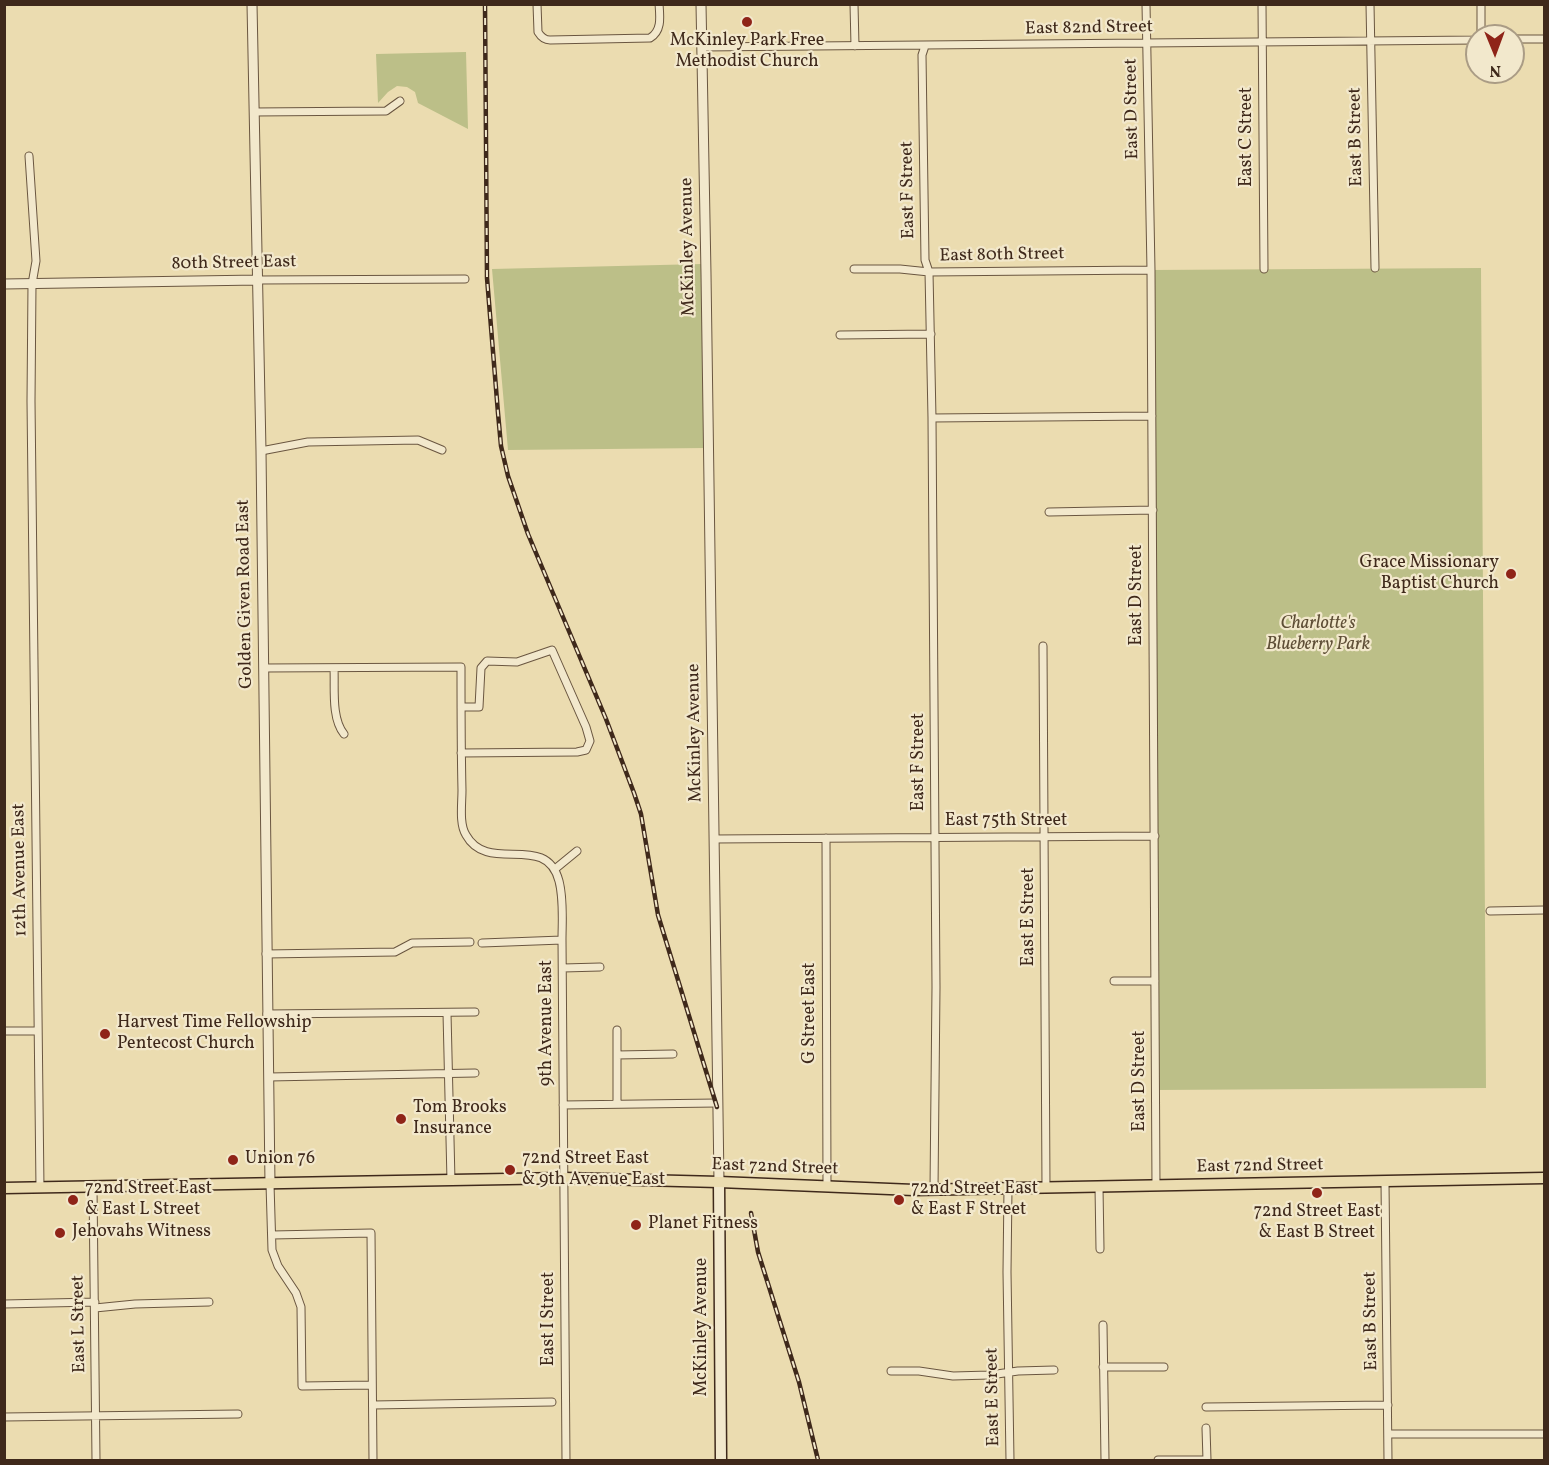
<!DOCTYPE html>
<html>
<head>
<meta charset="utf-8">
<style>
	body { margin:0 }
	#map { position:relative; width:1549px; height:1465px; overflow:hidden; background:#ebdcb0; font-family:Vollkorn,serif }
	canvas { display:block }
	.frame { position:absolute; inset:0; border:6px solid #3f291b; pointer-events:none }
	.north { position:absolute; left:1465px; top:24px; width:60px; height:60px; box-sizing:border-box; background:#f2e8cc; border:2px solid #aa9c85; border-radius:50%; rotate:179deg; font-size:16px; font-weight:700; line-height:24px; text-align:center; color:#3f291b }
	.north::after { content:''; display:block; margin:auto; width:21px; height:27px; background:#8f2418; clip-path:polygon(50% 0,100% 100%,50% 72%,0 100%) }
</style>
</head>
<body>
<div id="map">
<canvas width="1549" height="1465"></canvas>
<div class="frame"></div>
<div class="north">N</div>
</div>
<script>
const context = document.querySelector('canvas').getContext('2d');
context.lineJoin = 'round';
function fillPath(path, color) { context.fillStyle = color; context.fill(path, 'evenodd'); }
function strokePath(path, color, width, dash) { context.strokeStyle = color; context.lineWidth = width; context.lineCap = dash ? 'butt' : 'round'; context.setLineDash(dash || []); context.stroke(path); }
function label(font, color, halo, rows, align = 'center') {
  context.font = font + ' Vollkorn,serif'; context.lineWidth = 4.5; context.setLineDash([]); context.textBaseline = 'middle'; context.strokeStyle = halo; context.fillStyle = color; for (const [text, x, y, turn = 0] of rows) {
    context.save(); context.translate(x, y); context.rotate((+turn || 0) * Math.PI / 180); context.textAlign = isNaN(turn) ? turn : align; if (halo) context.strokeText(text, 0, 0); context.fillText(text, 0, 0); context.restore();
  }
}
const green = new Path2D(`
	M 466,52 L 468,129 L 418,103 L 415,92 L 407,87 L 397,86 L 388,92 L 378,103 L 376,54 Z
	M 702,264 L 705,448 L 508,450 L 492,269 Z
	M 1481,268 L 1486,1088 L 1156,1090 L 1151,270 Z`);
const minor = new Path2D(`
	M 537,4 L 538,32 C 541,37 545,40 550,40 L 650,38 C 662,31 660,17 659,4
	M 854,4 L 855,46
	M 1146,4 L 1151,270 L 1156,1186
	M 1262,4 L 1264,269
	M 1370,4 L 1375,268
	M 1481,4 L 1481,36
	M 1513,39 L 1544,39
	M 925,46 L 922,55 L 925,260 L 929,272 L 932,418 L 936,987 L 934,1189
	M 702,47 L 1477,40
	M 254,112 L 386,111 L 400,101
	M 29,156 L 36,261 L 32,284 L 31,401 L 40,1188
	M 854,269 L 900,269 L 929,272 L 1151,270
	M 258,280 L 465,279
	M 840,335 L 931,334
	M 932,418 L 1152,416
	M 261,451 L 308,442 L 418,440 L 442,450
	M 1049,512 L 1153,510
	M 1043,646 L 1046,1187
	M 264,668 L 461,667 C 461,708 461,749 462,790 C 462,804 459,824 466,835 C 488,875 546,831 559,881 C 564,900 562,922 562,940 L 566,1460
	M 334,668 C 335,687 331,718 344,734
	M 461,753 L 577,752 L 586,750 L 590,741 L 586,727 L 552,650 L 517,662 L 487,661 L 481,668 L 479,707 L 461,707
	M 826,838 L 827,1187
	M 714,839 L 1155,836
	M 555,869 L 577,851
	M 1490,911 L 1544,910
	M 482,943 L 562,940
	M 266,954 L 395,952 L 412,943 L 470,942
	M 563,968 L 600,967
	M 1114,981 L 1155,981
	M 447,1013 L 451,1181
	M 267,1014 L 475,1012
	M 4,1031 L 38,1031
	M 617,1055 L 673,1054
	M 269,1077 L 475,1073
	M 617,1104 L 617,1030
	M 563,1105 L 717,1103
	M 1385,1182 L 1388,1460
	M 270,1184 L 272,1250 L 278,1266 L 296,1293 L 301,1307 L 302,1386 L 372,1385
	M 93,1187 L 96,1460
	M 1099,1187 L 1100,1249
	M 1008,1188 L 1007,1272 L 1010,1460
	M 272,1235 L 371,1233 L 373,1460
	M 4,1304 L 95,1302
	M 95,1308 L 135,1304 L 209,1302
	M 1103,1325 L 1105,1460
	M 1103,1367 L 1164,1367
	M 891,1371 L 919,1371 L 953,1376 L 990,1375 L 1018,1371 L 1054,1370
	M 373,1405 L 552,1402
	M 1206,1407 L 1388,1405
	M 4,1417 L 238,1414
	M 1206,1428 L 1207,1460
	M 1388,1434 L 1544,1434
	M 1158,1460 L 1207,1460`);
const tertiary = new Path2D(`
	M 252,4 L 261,451 L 270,1184
	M 701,4 L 706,274 L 719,1182
	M 4,284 L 258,280`);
const secondary = new Path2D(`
	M 719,1182 L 721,1460`);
const primary = new Path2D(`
	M 4,1188 L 564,1178 L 719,1182 L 914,1190 L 1544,1178`);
const rail = new Path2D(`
	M 485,4 L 487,278 L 498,413 L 501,446 L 508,476 L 528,534 L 606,719 L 634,793 L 641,814 L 658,915 L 717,1107
	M 751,1213 L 758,1252 L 799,1382 L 818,1460`);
const markers = [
	[747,22,6,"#8f2418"],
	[1511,574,6,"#8f2418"],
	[105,1034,6,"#8f2418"],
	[401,1119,6,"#8f2418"],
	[233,1160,6,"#8f2418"],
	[510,1170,6,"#8f2418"],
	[1317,1193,6,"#8f2418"],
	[73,1200,6,"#8f2418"],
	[899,1200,6,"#8f2418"],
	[636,1225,6,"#8f2418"],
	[60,1233,6,"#8f2418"]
];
const streetNames = [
	["East 82nd Street",1089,29,-1],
	["East D Street",1133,109,-91],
	["East C Street",1248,137,-90],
	["East B Street",1357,137,-91],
	["East F Street",909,190,-91],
	["McKinley Avenue",689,247,-91],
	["East 80th Street",1002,256,-1],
	["80th Street East",234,264,-1],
	["Golden Given Road East",246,594,-91],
	["East D Street",1138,595,-90],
	["McKinley Avenue",696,733,-91],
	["East F Street",920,762,-90],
	["East 75th Street",1006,822],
	["12th Avenue East",21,870,-91],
	["East E Street",1030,917,-90],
	["G Street East",811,1013,-90],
	["9th Avenue East",548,1023,-90],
	["East D Street",1141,1081,-90],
	["East 72nd Street",1260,1167,-1],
	["East 72nd Street",775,1168,2],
	["East I Street",550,1319,-90],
	["East B Street",1372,1321,-91],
	["East L Street",80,1324,-91],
	["McKinley Avenue",703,1327,-90],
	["East E Street",994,1397,-91]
];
const poiNames = [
	["McKinley Park Free",747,42,"center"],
	["Methodist Church",747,63,"center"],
	["Grace Missionary",1499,564,"right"],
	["Baptist Church",1499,585,"right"],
	["Harvest Time Fellowship",117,1024],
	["Pentecost Church",117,1045],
	["Tom Brooks",413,1109],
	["Insurance",413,1130],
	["Union 76",245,1160],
	["72nd Street East",522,1160],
	["& 9th Avenue East",522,1181],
	["72nd Street East",85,1190],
	["& East L Street",85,1211],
	["72nd Street East",911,1190],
	["& East F Street",911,1211],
	["72nd Street East",1317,1213,"center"],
	["& East B Street",1317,1234,"center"],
	["Planet Fitness",648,1225],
	["Jehovahs Witness",72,1233]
];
const parkNames = [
	["Charlotte's",1318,625],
	["Blueberry Park",1318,646]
];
fillPath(green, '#bcbf88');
strokePath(minor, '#6a5640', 9);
strokePath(tertiary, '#6a5640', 11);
strokePath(secondary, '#3f291b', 13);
strokePath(primary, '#3f291b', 13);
strokePath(minor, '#f2e8cc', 7);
strokePath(tertiary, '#f2e8cc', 9);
strokePath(secondary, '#f2e8cc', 10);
strokePath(primary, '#ebdcb0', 10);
strokePath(rail, '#3f291b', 4.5);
strokePath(rail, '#f2e8cc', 2, [7]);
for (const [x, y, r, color] of markers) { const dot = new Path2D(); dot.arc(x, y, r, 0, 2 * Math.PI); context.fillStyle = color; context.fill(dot); strokePath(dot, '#f2e8cc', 2); }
label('18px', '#3f291b', '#f2e8cc', streetNames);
label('18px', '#3f291b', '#f2e8cc', poiNames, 'left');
label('italic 18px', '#5e4e36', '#f2e8cc', parkNames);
</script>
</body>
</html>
